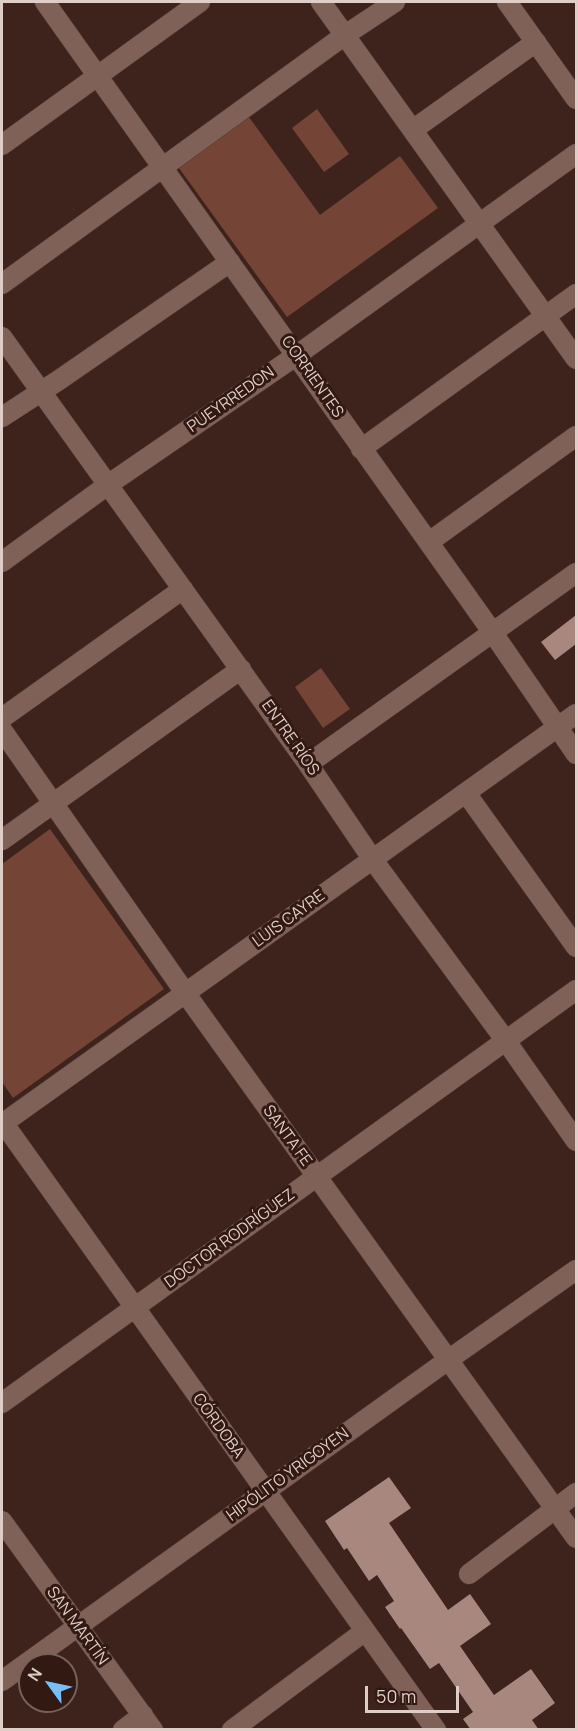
<!DOCTYPE html>
<html>
<head>
<meta charset="utf-8">
<style>
	body { margin:0 }
	#map { position:relative; width:578px; height:1731px; overflow:hidden; background:#3d231c; font-family:Manrope,sans-serif }
	canvas { display:block }
	.frame { position:absolute; inset:0; border:3px solid #dfcdc8; pointer-events:none }
	.north { position:absolute; left:18px; top:1653px; width:60px; height:60px; box-sizing:border-box; background:#321912; border:2px solid #77615b; border-radius:50%; rotate:303deg; font-size:16px; font-weight:700; line-height:24px; text-align:center; color:#dfcdc8 }
	.north::after { content:''; display:block; margin:auto; width:21px; height:27px; background:#78bff8; clip-path:polygon(50% 0,100% 100%,50% 72%,0 100%) }
	.scale { position:absolute; left:365px; top:1686px; width:94px; height:27px; box-sizing:border-box; border:3px solid #dfcdc8; border-top:0; padding-left:8px; font-size:18px; line-height:21px; white-space:nowrap; color:#dfcdc8; -webkit-text-stroke:4px #321912; paint-order:stroke }
</style>
</head>
<body>
<div id="map">
<canvas width="578" height="1731"></canvas>
<div class="frame"></div>
<div class="north">N</div>
<div class="scale">50 m</div>
</div>
<script>
const context = document.querySelector('canvas').getContext('2d');
context.lineJoin = 'round';
function fillPath(path, color) { context.fillStyle = color; context.fill(path, 'evenodd'); }
function strokePath(path, color, width, dash) { context.strokeStyle = color; context.lineWidth = width; context.lineCap = dash ? 'butt' : 'round'; context.setLineDash(dash || []); context.stroke(path); }
function label(font, color, halo, rows, align = 'center') {
  context.font = font + ' Manrope,sans-serif'; context.lineWidth = 6; context.setLineDash([]); context.textBaseline = 'middle'; context.strokeStyle = halo; context.fillStyle = color; for (const [text, x, y, turn = 0] of rows) {
    context.save(); context.translate(x, y); context.rotate((+turn || 0) * Math.PI / 180); context.textAlign = isNaN(turn) ? turn : align; if (halo) context.strokeText(text, 0, 0); context.fillText(text, 0, 0); context.restore();
  }
}
const green = new Path2D(`
	M 317,109 L 349,154 L 324,172 L 292,128 Z
	M 246,113 L 320,215 L 400,156 L 438,208 L 287,317 L 176,164 Z
	M 321,668 L 350,709 L 323,728 L 295,687 Z
	M 50,829 L 164,989 L 13,1098 L 2,1082 L 2,864 Z`);
const building = new Path2D(`
	M 576,615 L 576,644 L 555,660 L 541,642 Z
	M 389,1477 L 411,1508 L 389,1523 L 448,1610 L 470,1594 L 491,1624 L 460,1646 L 494,1695 L 531,1669 L 555,1703 L 532,1720 L 539,1730 L 471,1730 L 463,1719 L 473,1712 L 439,1663 L 430,1669 L 401,1628 L 400,1629 L 385,1607 L 394,1601 L 377,1575 L 369,1581 L 347,1548 L 344,1550 L 325,1521 Z`);
const minor = new Path2D(`
	M 45,2 L 493,633 L 576,754
	M 321,2 L 576,359
	M 507,2 L 576,99
	M 414,129 L 536,42
	M 2,145 L 200,2
	M 2,284 L 345,35 L 395,2
	M 2,337 L 308,764 L 373,860 L 506,1041 L 576,1141
	M 2,417 L 59,380 L 230,262
	M 361,449 L 576,294
	M 429,542 L 576,436
	M 2,562 L 109,484 L 297,355 L 576,154
	M 2,718 L 183,589
	M 2,730 L 186,994 L 576,1538
	M 308,764 L 576,573
	M 466,793 L 576,947
	M 2,840 L 241,669
	M 2,1121 L 436,1730
	M 2,1124 L 576,714
	M 2,1403 L 576,990
	M 2,1521 L 153,1730
	M 469,1574 L 576,1493
	M 2,1681 L 448,1360 L 576,1270
	M 123,1730 L 143,1715
	M 232,1730 L 365,1631`);
const streetNames = [
	["CORRIENTES",312,377,55],
	["PUEYRREDON",231,400,-35],
	["ENTRE RÍOS",290,738,55],
	["LUIS CAYRE",289,919,-36],
	["SANTA FE",287,1136,54],
	["DOCTOR RODRÍGUEZ",230,1239,-36],
	["CÓRDOBA",218,1426,54],
	["HIPÓLITO YRIGOYEN",288,1475,-36],
	["SAN MARTÍN",77,1626,54]
];
fillPath(green, '#744436');
fillPath(building, '#a8877e');
strokePath(minor, '#543e38', 21);
strokePath(minor, '#806158', 20);
label('16px', '#dfcdc8', '#321912', streetNames);
</script>
</body>
</html>
